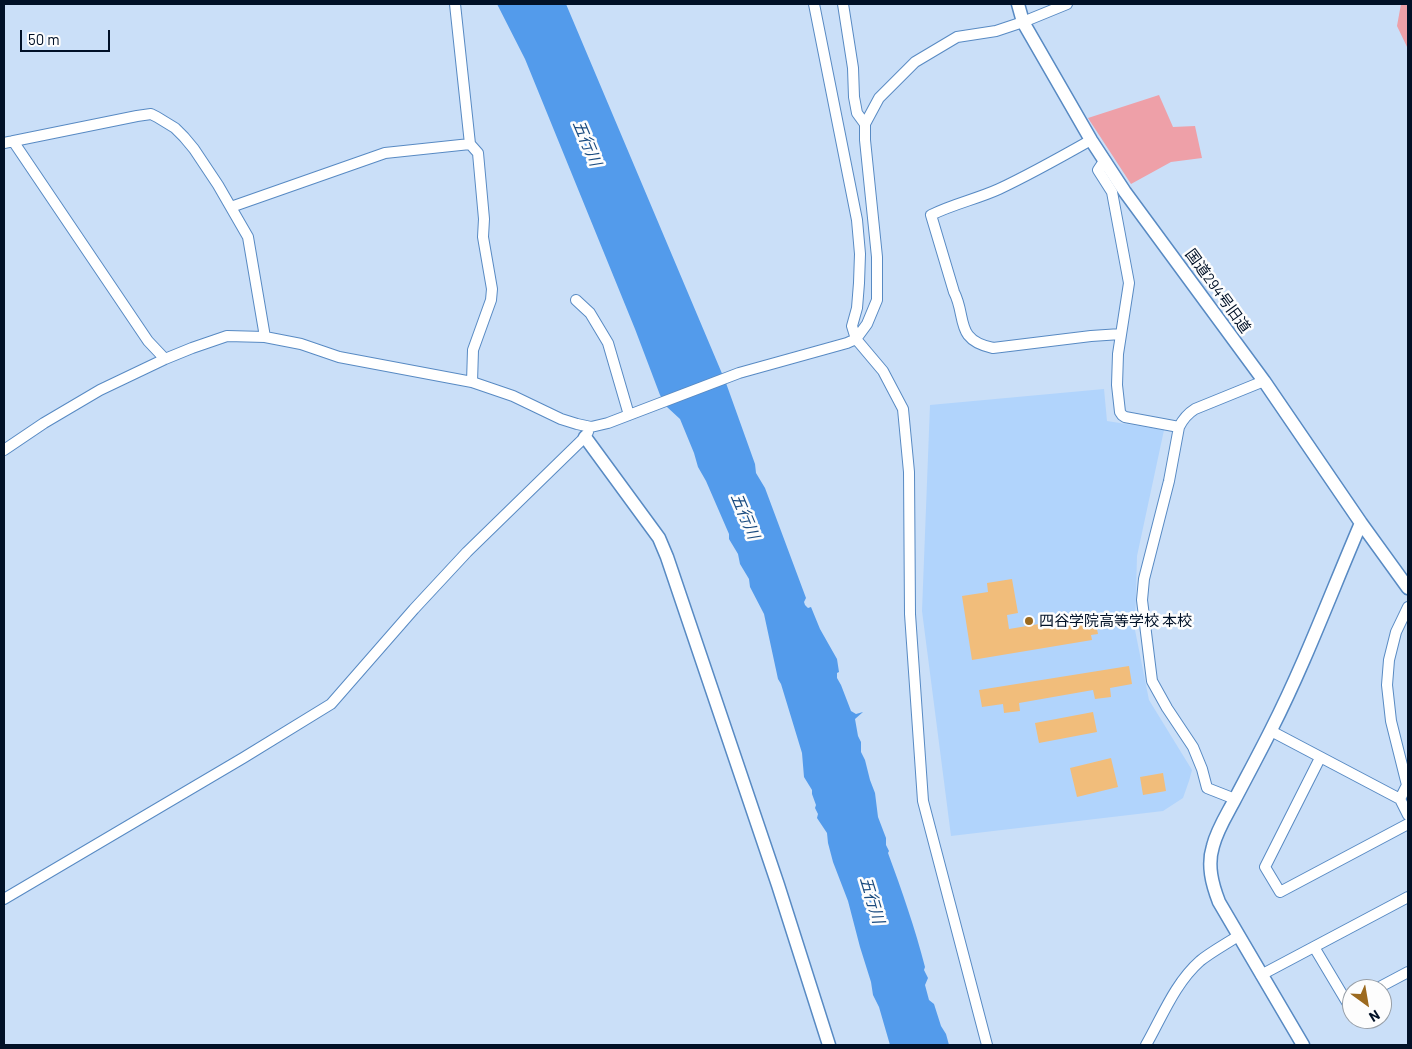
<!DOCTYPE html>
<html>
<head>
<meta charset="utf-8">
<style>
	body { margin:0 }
	#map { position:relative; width:1412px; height:1049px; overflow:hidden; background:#cadff8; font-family:Barlow,sans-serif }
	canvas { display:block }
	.frame { position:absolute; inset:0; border:5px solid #011127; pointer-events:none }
	.north { position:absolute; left:1342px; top:979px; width:50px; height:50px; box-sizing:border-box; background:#fdfdfd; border:1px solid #989fa7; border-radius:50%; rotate:148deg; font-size:14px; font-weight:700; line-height:20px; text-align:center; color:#011127 }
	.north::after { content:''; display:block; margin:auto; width:18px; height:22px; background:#9c6a1f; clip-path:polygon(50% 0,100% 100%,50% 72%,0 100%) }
	.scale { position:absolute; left:20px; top:30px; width:90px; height:22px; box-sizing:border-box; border:2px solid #011127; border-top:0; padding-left:6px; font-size:15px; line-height:18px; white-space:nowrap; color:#011127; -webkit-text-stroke:4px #fdfdfd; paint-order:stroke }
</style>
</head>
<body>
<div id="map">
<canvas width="1412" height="1049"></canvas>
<div class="frame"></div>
<div class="north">N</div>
<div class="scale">50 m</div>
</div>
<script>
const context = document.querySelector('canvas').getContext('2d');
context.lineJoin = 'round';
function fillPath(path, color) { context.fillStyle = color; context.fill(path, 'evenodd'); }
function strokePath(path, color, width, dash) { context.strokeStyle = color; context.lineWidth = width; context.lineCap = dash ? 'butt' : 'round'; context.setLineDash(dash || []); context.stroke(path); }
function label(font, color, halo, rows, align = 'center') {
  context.font = font + ' Barlow,"Noto Sans JP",sans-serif'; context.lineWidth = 5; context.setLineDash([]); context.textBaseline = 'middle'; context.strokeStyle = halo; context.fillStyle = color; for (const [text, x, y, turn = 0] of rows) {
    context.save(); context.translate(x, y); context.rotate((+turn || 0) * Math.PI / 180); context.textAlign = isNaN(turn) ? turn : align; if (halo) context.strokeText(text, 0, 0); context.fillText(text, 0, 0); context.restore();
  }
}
const built = new Path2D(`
	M 1104,389 L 1107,421 L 1164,430 L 1137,556 L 1135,630 L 1149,700 L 1192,770 L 1189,781 L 1183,798 L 1163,811 L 951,836 L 922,611 L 930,405 Z`);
const green = new Path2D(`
	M 1401,4 L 1408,4 L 1408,49 L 1397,26 Z
	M 1159,95 L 1173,127 L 1195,126 L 1202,158 L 1171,162 L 1131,184 L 1088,118 Z`);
const water = new Path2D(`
	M 497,4 L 566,4 L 726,383 L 755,464 L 756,473 L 765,488 L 806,598 L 804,602 L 805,605 L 808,608 L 811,607 L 820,629 L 837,659 L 839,672 L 837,673 L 837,678 L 841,685 L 851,711 L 856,714 L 863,712 L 855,719 L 858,736 L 861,742 L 861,752 L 865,760 L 870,780 L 875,793 L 878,817 L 886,838 L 886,845 L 889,851 L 888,853 C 902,891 915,928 925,967 L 924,970 L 928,978 L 925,985 L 929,1000 L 934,1004 L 941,1026 L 946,1034 L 949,1045 L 890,1045 L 879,1007 L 873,995 L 871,982 L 860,947 L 848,901 L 833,862 L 828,843 L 827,833 L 817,818 L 818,814 L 815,808 L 816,805 L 812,794 L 812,790 L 804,777 L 802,753 L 781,684 L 778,679 L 764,614 L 750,587 L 749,579 L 740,564 L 738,554 L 729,539 L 729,534 L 706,481 L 698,467 L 694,453 L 680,419 L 667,407 L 660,395 L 635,329 L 525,59 Z`);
const building = new Path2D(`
	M 1012,579 L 1018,613 L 1007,615 L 1009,629 L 1093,615 L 1093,619 L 1101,618 L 1103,628 L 1097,629 L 1098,634 L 1091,635 L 1092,640 L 972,660 L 962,596 L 988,592 L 987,583 Z
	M 1129,666 L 1132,684 L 1110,688 L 1111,697 L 1095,699 L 1093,690 L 1019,703 L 1020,711 L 1004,713 L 1003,704 L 982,707 L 979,690 Z
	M 1093,712 L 1097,732 L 1039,743 L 1035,723 Z
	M 1111,758 L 1118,787 L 1077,797 L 1070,768 Z
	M 1163,773 L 1166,791 L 1143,795 L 1140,777 Z`);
const minor = new Path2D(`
	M 455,4 L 470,144 L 478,153 L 484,219 L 483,237 L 492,289 L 491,300 L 473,350 L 472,382
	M 814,4 L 857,220 L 860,254 L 859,283 L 857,308 L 852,326 L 856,339 L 883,371 L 903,409 L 909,472 L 910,614 L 923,801 L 987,1045
	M 843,4 L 853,68 L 854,97 L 857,113 L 865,124
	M 1091,140 C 1061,157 1031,174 999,189 C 977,199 953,204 931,215 L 954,292 C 967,317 954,340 993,348 L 1091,336 L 1121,334
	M 13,141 L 148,341 L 165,359
	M 4,143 L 137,116 L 151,114 L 157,117 L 175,128 L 184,137 L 194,149 L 218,185 L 248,237 L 265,337
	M 1104,161 L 1098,170 L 1112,192 L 1129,283 L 1118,354 L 1117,385 L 1120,412 L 1122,415 L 1125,417 L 1179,427
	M 231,207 L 385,153 L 470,144
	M 576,300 L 590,313 L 608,343 L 629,415
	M 4,450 L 44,423 L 100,390 L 165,359 L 192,348 L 227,336 L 265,337 L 301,344 L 339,357 L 472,382 L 513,396 L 561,419 L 577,424 L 591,427 L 608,423 L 739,373 L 847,343 L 856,339 L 867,324 L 877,300 L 877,257 L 865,140 L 865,124 L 879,98 L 915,62 L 957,37 L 996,31 L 1023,22 L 1067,4
	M 1271,731 L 1400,799 L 1408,815
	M 1320,758 L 1265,867 L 1280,892 L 1408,824
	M 1235,799 L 1207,788 L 1202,769 L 1193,747 L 1167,708 L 1152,681 L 1142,600 L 1144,579 L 1169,481 L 1179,427 C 1183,419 1187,414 1195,409 L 1264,381
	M 1400,799 L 1407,785 L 1391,721 L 1387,685 L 1389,660 L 1396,632 L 1408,607
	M 4,899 L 243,758 L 331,704 L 414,609 L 467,552 L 585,437 L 588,432
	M 1314,947 L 1348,1004 L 1352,1002
	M 1261,975 L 1408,897
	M 1376,989 L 1408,972
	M 1146,1045 C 1162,1017 1175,983 1200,961 C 1211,952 1226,944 1238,936`);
const tertiary = new Path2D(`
	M 1018,4 L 1023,22 L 1091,140 L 1125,192 L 1264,381 L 1361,523 L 1408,588
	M 585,437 L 659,538 L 667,557 L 778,885 L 829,1045
	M 1303,1045 L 1219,902 C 1212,884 1207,865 1213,846 C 1217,830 1226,816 1234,801 C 1246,778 1259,754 1271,730 C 1305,663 1331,593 1361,523`);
const markers = [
	[1029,621,5,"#9c6a1f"]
];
const streetNames = [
	["国道294号旧道",1218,291,54]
];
const poiNames = [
	["四谷学院高等学校 本校",1039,621]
];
const waterNames = [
	["五行川",587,143,67],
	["五行川",745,516,67],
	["五行川",872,900,73]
];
fillPath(built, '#b1d4fc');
fillPath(green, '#eea0a8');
fillPath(water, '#539beb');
fillPath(building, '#f1bd7b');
strokePath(minor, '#588ac3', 12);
strokePath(tertiary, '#588ac3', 15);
strokePath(minor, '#fff', 10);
strokePath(tertiary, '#fff', 12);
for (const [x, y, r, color] of markers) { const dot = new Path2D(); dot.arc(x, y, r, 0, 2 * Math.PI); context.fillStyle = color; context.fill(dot); strokePath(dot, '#fdfdfd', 2); }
label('15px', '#011127', '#fdfdfd', streetNames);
label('15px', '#011127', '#fdfdfd', poiNames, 'left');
label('italic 16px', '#1b4c80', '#fdfdfd', waterNames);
</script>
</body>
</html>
